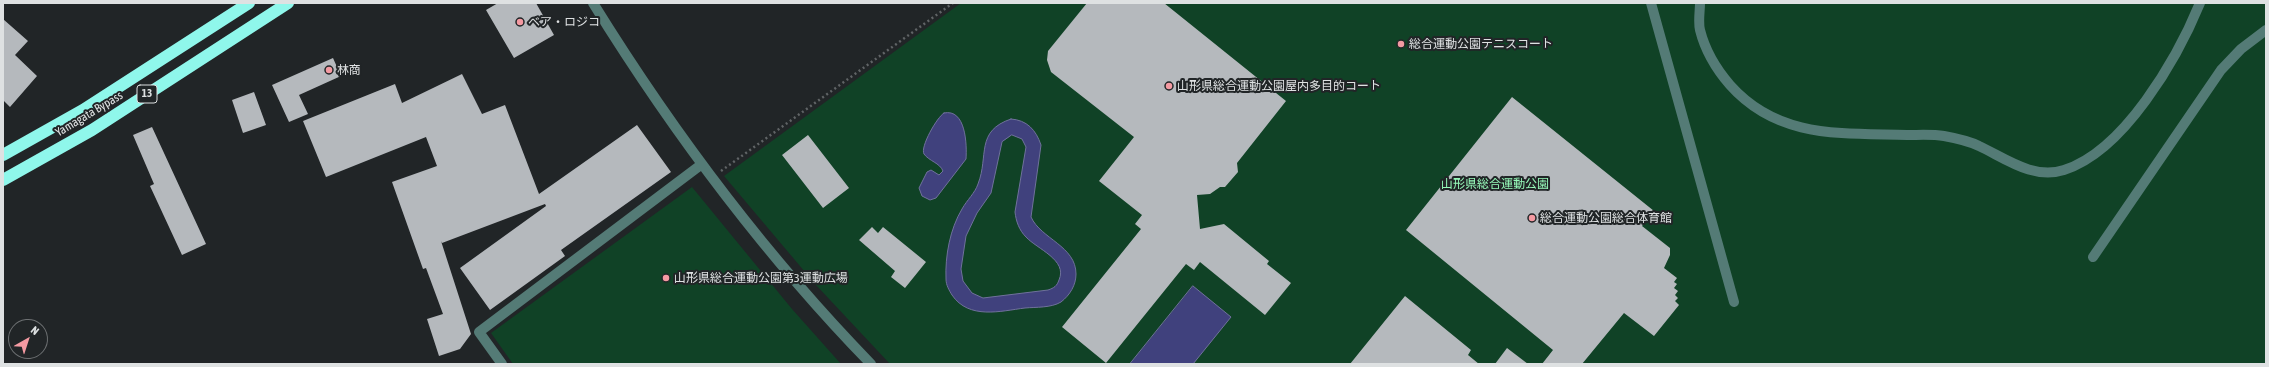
<!DOCTYPE html>
<html>
<head>
<meta charset="utf-8">
<style>
	body { margin:0 }
	#map { position:relative; width:2269px; height:367px; overflow:hidden; background:#212527; font-family:"Asap Condensed",sans-serif }
	canvas { display:block }
	.frame { position:absolute; inset:0; border:4px solid #dee1e2; pointer-events:none }
	.north { position:absolute; left:8px; top:319px; width:40px; height:40px; box-sizing:border-box; background:#212527; border:1px solid #6d7072; border-radius:50%; rotate:39deg; font-size:11px; font-weight:700; line-height:16px; text-align:center; color:#dee1e2 }
	.north::after { content:''; display:block; margin:auto; width:14px; height:18px; background:#f49aa2; clip-path:polygon(50% 0,100% 100%,50% 72%,0 100%) }
</style>
</head>
<body>
<div id="map">
<canvas width="2269" height="367"></canvas>
<div class="frame"></div>
<div class="north">N</div>
</div>
<script>
const context = document.querySelector('canvas').getContext('2d');
context.lineJoin = 'round';
function fillPath(path, color) { context.fillStyle = color; context.fill(path, 'evenodd'); }
function strokePath(path, color, width, dash) { context.strokeStyle = color; context.lineWidth = width; context.lineCap = dash ? 'butt' : 'round'; context.setLineDash(dash || []); context.stroke(path); }
function label(font, color, halo, rows, align = 'center') {
  context.font = font + ' "Asap Condensed","Noto Sans JP",sans-serif'; context.lineWidth = 4; context.setLineDash([]); context.textBaseline = 'middle'; context.strokeStyle = halo; context.fillStyle = color; for (const [text, x, y, turn = 0] of rows) {
    context.save(); context.translate(x, y); context.rotate((+turn || 0) * Math.PI / 180); context.textAlign = isNaN(turn) ? turn : align; if (halo) context.strokeText(text, 0, 0); context.fillText(text, 0, 0); context.restore();
  }
}
const green = new Path2D(`
	M 961,3 L 2266,3 L 2266,364 L 890,364 L 816,285 L 724,176 Z
	M 692,187 L 792,309 L 841,364 L 513,364 L 491,333 Z`);
const water = new Path2D(`
	M 944,113 C 966,108 967,145 966,159 L 936,198 L 930,200 L 922,196 L 919,188 L 927,172 L 931,170 L 939,175 L 943,171 C 940,163 929,161 924,154 C 920,147 937,117 944,113 Z
	M 1011,119 C 1027,120 1036,130 1041,145 L 1031,217 C 1041,239 1076,246 1076,274 C 1076,285 1070,295 1061,302 C 1051,308 1036,307 1025,308 C 1001,311 969,320 952,295 C 949,290 946,285 946,279 C 945,256 950,229 962,209 C 967,200 975,193 978,184 C 989,156 975,131 1011,119 ZM 1012,135 L 1022,139 L 1026,147 L 1015,212 C 1016,221 1019,230 1026,237 C 1037,249 1068,260 1059,280 C 1057,286 1054,288 1048,290 L 983,298 L 972,293 L 963,281 L 961,269 L 966,236 L 977,213 L 991,193 L 1002,142 Z
	M 1193,286 L 1231,317 L 1193,364 L 1130,364 Z`);
const building = new Path2D(`
	M 498,3 L 536,3 L 554,35 L 514,58 L 486,10 Z
	M 1087,3 L 1164,3 L 1286,101 L 1237,163 L 1238,172 L 1225,187 L 1220,187 L 1210,194 L 1197,195 L 1200,229 L 1224,224 L 1269,261 L 1267,264 L 1291,283 L 1265,315 L 1200,262 L 1194,270 L 1186,264 L 1106,363 L 1062,327 L 1141,229 L 1135,224 L 1142,215 L 1099,181 L 1134,137 L 1051,72 L 1047,60 L 1048,51 Z
	M 3,19 L 28,41 L 15,55 L 37,76 L 10,107 L 3,100 Z
	M 333,58 L 341,76 L 299,95 L 308,114 L 289,122 L 272,85 Z
	M 462,74 L 482,114 L 505,105 L 539,194 L 637,125 L 671,172 L 561,250 L 565,256 L 490,310 L 460,268 L 546,206 L 545,204 L 442,243 L 441,241 L 471,334 L 460,349 L 439,356 L 427,319 L 443,314 L 426,268 L 423,269 L 392,182 L 437,166 L 426,137 L 326,177 L 303,121 L 395,84 L 402,103 Z
	M 254,92 L 266,125 L 243,133 L 232,100 Z
	M 1512,97 L 1654,211 L 1642,226 L 1670,248 L 1670,255 L 1664,268 L 1677,278 L 1674,282 L 1677,284 L 1674,288 L 1678,291 L 1675,295 L 1678,298 L 1675,301 L 1679,305 L 1654,336 L 1624,313 L 1582,364 L 1542,364 L 1553,350 L 1406,230 Z
	M 152,127 L 206,244 L 182,255 L 150,186 L 154,184 L 133,135 Z
	M 808,135 L 849,188 L 823,208 L 782,155 Z
	M 872,227 L 878,233 L 883,227 L 926,262 L 905,288 L 891,277 L 895,271 L 859,240 Z
	M 1405,296 L 1471,350 L 1468,355 L 1479,364 L 1350,364 Z
	M 1507,348 L 1528,364 L 1495,364 Z`);
const path = new Path2D(`
	M 721,171 L 953,3`);
const minor = new Path2D(`
	M 593,3 C 673,132 765,255 871,364
	M 1651,3 L 1734,302
	M 1700,3 C 1700,11 1698,22 1700,30 C 1705,50 1717,70 1730,85 C 1778,139 1841,133 1907,135 C 1919,135 1932,134 1944,136 C 1955,138 1969,141 1979,146 C 2005,158 2033,180 2064,170 C 2124,151 2177,59 2200,3
	M 2093,257 L 2221,70 L 2241,49 L 2266,30
	M 502,364 L 479,332 L 702,164`);
const highway = new Path2D(`
	M 3,155 L 83,110 L 249,3
	M 3,180 L 92,130 L 288,3`);
const markers = [
	[520,22,4,"#f49aa2"],
	[1401,44,4,"#f49aa2"],
	[329,70,4,"#f49aa2"],
	[1169,86,4,"#f49aa2"],
	[1532,218,4,"#f49aa2"],
	[666,278,4,"#f49aa2"]
];
const shields = [
	[147,94,20]
];
const shieldNames = [
	["13",147,94]
];
const poiNames = [
	["ベア・ロジコ",528,22],
	["総合運動公園テニスコート",1409,44],
	["林商",337,70],
	["山形県総合運動公園屋内多目的コート",1177,86],
	["総合運動公園総合体育館",1540,218],
	["山形県総合運動公園第3運動広場",674,278]
];
const streetNames = [
	["Yamagata Bypass",89,114,-31]
];
const parkNames = [
	["山形県総合運動公園",1495,184]
];
fillPath(green, '#104226');
fillPath(water, '#40417d');
strokePath(water, '#6f719b', 1);
fillPath(building, '#b5b9bd');
strokePath(path, '#606466', 2.5, [2, 3]);
strokePath(minor, '#547b76', 10);
strokePath(highway, '#8ff7eb', 12);
for (const [x, y, r, color] of markers) { const dot = new Path2D(); dot.arc(x, y, r, 0, 2 * Math.PI); context.fillStyle = color; context.fill(dot); strokePath(dot, '#212527', 1.5); }
for (const [x, y, w] of shields) { const box = new Path2D(); box.roundRect(x - w / 2, y - 9, w, 18, 3); context.fillStyle = '#212527'; context.fill(box); strokePath(box, '#dee1e2', 1); }
label('bold 11px', '#dee1e2', null, shieldNames);
label('12px', '#dee1e2', '#212527', poiNames, 'left');
label('12px', '#dee1e2', '#212527', streetNames);
label('12px', '#96f9b9', '#212527', parkNames);
</script>
</body>
</html>
